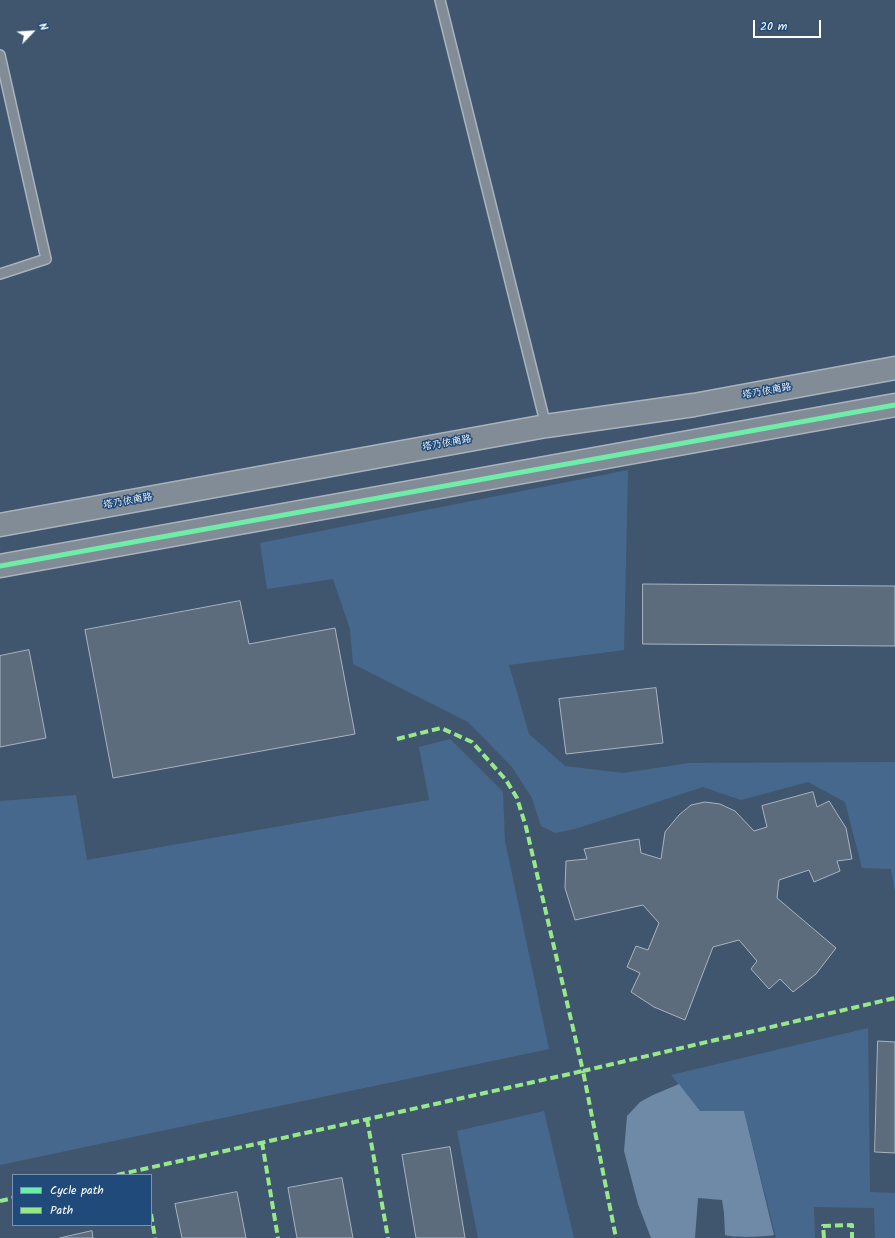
<!DOCTYPE html>
<html>
<head>
<meta charset="utf-8">
<style>
	body { margin:0 }
	#map { position:relative; width:895px; height:1238px; overflow:hidden; background:#40566e; font-family:Kalam,sans-serif }
	canvas { display:block }
	.legend { position:absolute; left:12px; top:1174px; width:140px; height:52px; box-sizing:border-box; background:#1f4a7a; border:1px solid #7992af; margin:0; padding:5px 7px; list-style:none; font-size:12px; color:#fff }
	.legend li { display:flex; align-items:center; gap:8px; height:20px }
	.legend b { width:20px; border:1px solid #7992af }
	.north { position:absolute; left:12px; top:12px; width:40px; height:40px; -webkit-text-stroke:3px #1f4a7a; paint-order:stroke; rotate:65deg; font-size:11px; font-weight:700; line-height:16px; text-align:center; color:#fff }
	.north::after { content:''; display:block; margin:auto; width:14px; height:18px; background:#fff; clip-path:polygon(50% 0,100% 100%,50% 72%,0 100%) }
	.scale { position:absolute; left:753px; top:20px; width:68px; height:18px; box-sizing:border-box; border:2px solid #fff; border-top:0; padding-left:5px; font-size:12px; line-height:14px; white-space:nowrap; color:#fff; -webkit-text-stroke:3px #1f4a7a; paint-order:stroke }
</style>
</head>
<body>
<div id="map">
<canvas width="895" height="1238"></canvas>
<ul class="legend">
<li><b style="height:5px;background:#6deda7"></b>Cycle path</li>
<li><b style="height:5px;background:#98e88a"></b>Path</li>
</ul>
<div class="north">N</div>
<div class="scale">20 m</div>
</div>
<script>
const context = document.querySelector('canvas').getContext('2d');
context.lineJoin = 'round';
function fillPath(path, color) { context.fillStyle = color; context.fill(path, 'evenodd'); }
function strokePath(path, color, width, dash) { context.strokeStyle = color; context.lineWidth = width; context.lineCap = dash ? 'butt' : 'round'; context.setLineDash(dash || []); context.stroke(path); }
function label(font, color, halo, rows, align = 'center') {
  context.font = font + ' Kalam,"LXGW WenKai TC",sans-serif'; context.lineWidth = 3; context.setLineDash([]); context.textBaseline = 'middle'; context.strokeStyle = halo; context.fillStyle = color; for (const [text, x, y, turn = 0] of rows) {
    context.save(); context.translate(x, y); context.rotate((+turn || 0) * Math.PI / 180); context.textAlign = isNaN(turn) ? turn : align; if (halo) context.strokeText(text, 0, 0); context.fillText(text, 0, 0); context.restore();
  }
}
const green = new Path2D(`
	M 628,470 L 624,650 L 509,665 L 529,734 L 565,766 L 623,773 L 689,763 L 895,762 L 895,892 L 891,869 L 862,868 L 845,802 L 808,782 L 741,800 L 703,787 L 575,829 L 555,833 L 541,826 L 532,798 L 512,767 L 468,722 L 353,664 L 350,629 L 333,579 L 267,589 L 260,543 Z
	M 450,739 L 503,792 L 505,841 L 549,1049 L 0,1165 L 0,801 L 76,795 L 87,860 L 429,800 L 419,747 Z
	M 868,1028 L 870,1192 L 895,1193 L 895,1238 L 875,1238 L 874,1208 L 814,1207 L 815,1238 L 776,1238 L 744,1111 L 700,1111 L 671,1075 Z
	M 544,1111 L 574,1238 L 478,1238 L 457,1131 Z`);
const water = new Path2D(`
	M 679,1084 L 700,1111 L 744,1111 L 774,1235 C 762,1237 735,1238 725,1235 L 724,1213 L 722,1200 L 698,1198 L 695,1238 L 651,1238 L 638,1204 L 624,1151 L 627,1116 L 640,1102 L 653,1095 Z`);
const building = new Path2D(`
	M 643,584 L 895,586 L 895,646 L 643,644 Z
	M 240,601 L 249,644 L 335,628 L 355,734 L 113,778 L 85,630 Z
	M 29,650 L 46,738 L 0,747 L 0,656 Z
	M 656,688 L 663,743 L 566,754 L 559,699 Z
	M 813,792 L 817,807 L 829,801 L 846,828 L 852,859 L 837,861 L 840,871 L 814,882 L 809,870 L 779,880 L 777,898 L 836,948 L 816,974 L 793,992 L 780,979 L 769,989 L 751,969 L 757,961 L 739,940 L 713,947 L 685,1020 L 654,1007 L 631,992 L 640,973 L 627,967 L 636,946 L 648,950 L 659,923 L 643,905 L 575,920 L 565,888 L 566,861 L 587,859 L 584,849 L 639,839 L 641,853 L 661,859 L 665,832 L 679,815 L 691,805 L 705,802 L 720,804 L 735,811 L 754,831 L 767,827 L 762,806 Z
	M 878,1041 L 895,1042 L 895,1153 L 875,1152 Z
	M 450,1147 L 465,1238 L 416,1238 L 402,1155 Z
	M 342,1178 L 353,1238 L 297,1238 L 288,1188 Z
	M 237,1192 L 246,1238 L 182,1238 L 175,1204 Z
	M 92,1231 L 93,1238 L 60,1238 Z`);
const lane = new Path2D(`
	M 440,0 L 546,426
	M 0,55 L 46,259 L 0,274`);
const secondary = new Path2D(`
	M 0,525 L 546,426 L 694,405 L 895,368
	M 0,566 L 895,405`);
const quiet = new Path2D(`
	M 397,739 L 441,728 L 472,742 L 506,780 L 517,798 L 526,827 L 583,1071 L 895,998
	M 367,1119 L 388,1238
	M 262,1142 L 278,1238
	M 117,1175 L 583,1071 L 616,1238
	M 0,1201 L 13,1198
	M 151,1214 L 155,1238
	M 824,1238 L 823,1226 L 852,1225 L 852,1238`);
const cycleway = new Path2D(`
	M 0,566 L 895,405`);
const streetNames = [
	["塔乃依南路",767,392,-10],
	["塔乃依南路",447,444,-10],
	["塔乃依南路",128,502,-10]
];
fillPath(green, '#47688d');
fillPath(water, '#6f8aa7');
fillPath(building, '#5c6c7d');
strokePath(building, '#a9b3be', 1);
strokePath(lane, '#a9b3be', 12);
strokePath(secondary, '#a9b3be', 25);
strokePath(lane, '#818c97', 9);
strokePath(secondary, '#818c97', 22);
strokePath(quiet, '#98e88a', 4, [8, 4]);
strokePath(cycleway, '#6deda7', 5);
label('10px', '#fff', '#1f4a7a', streetNames);
</script>
</body>
</html>
